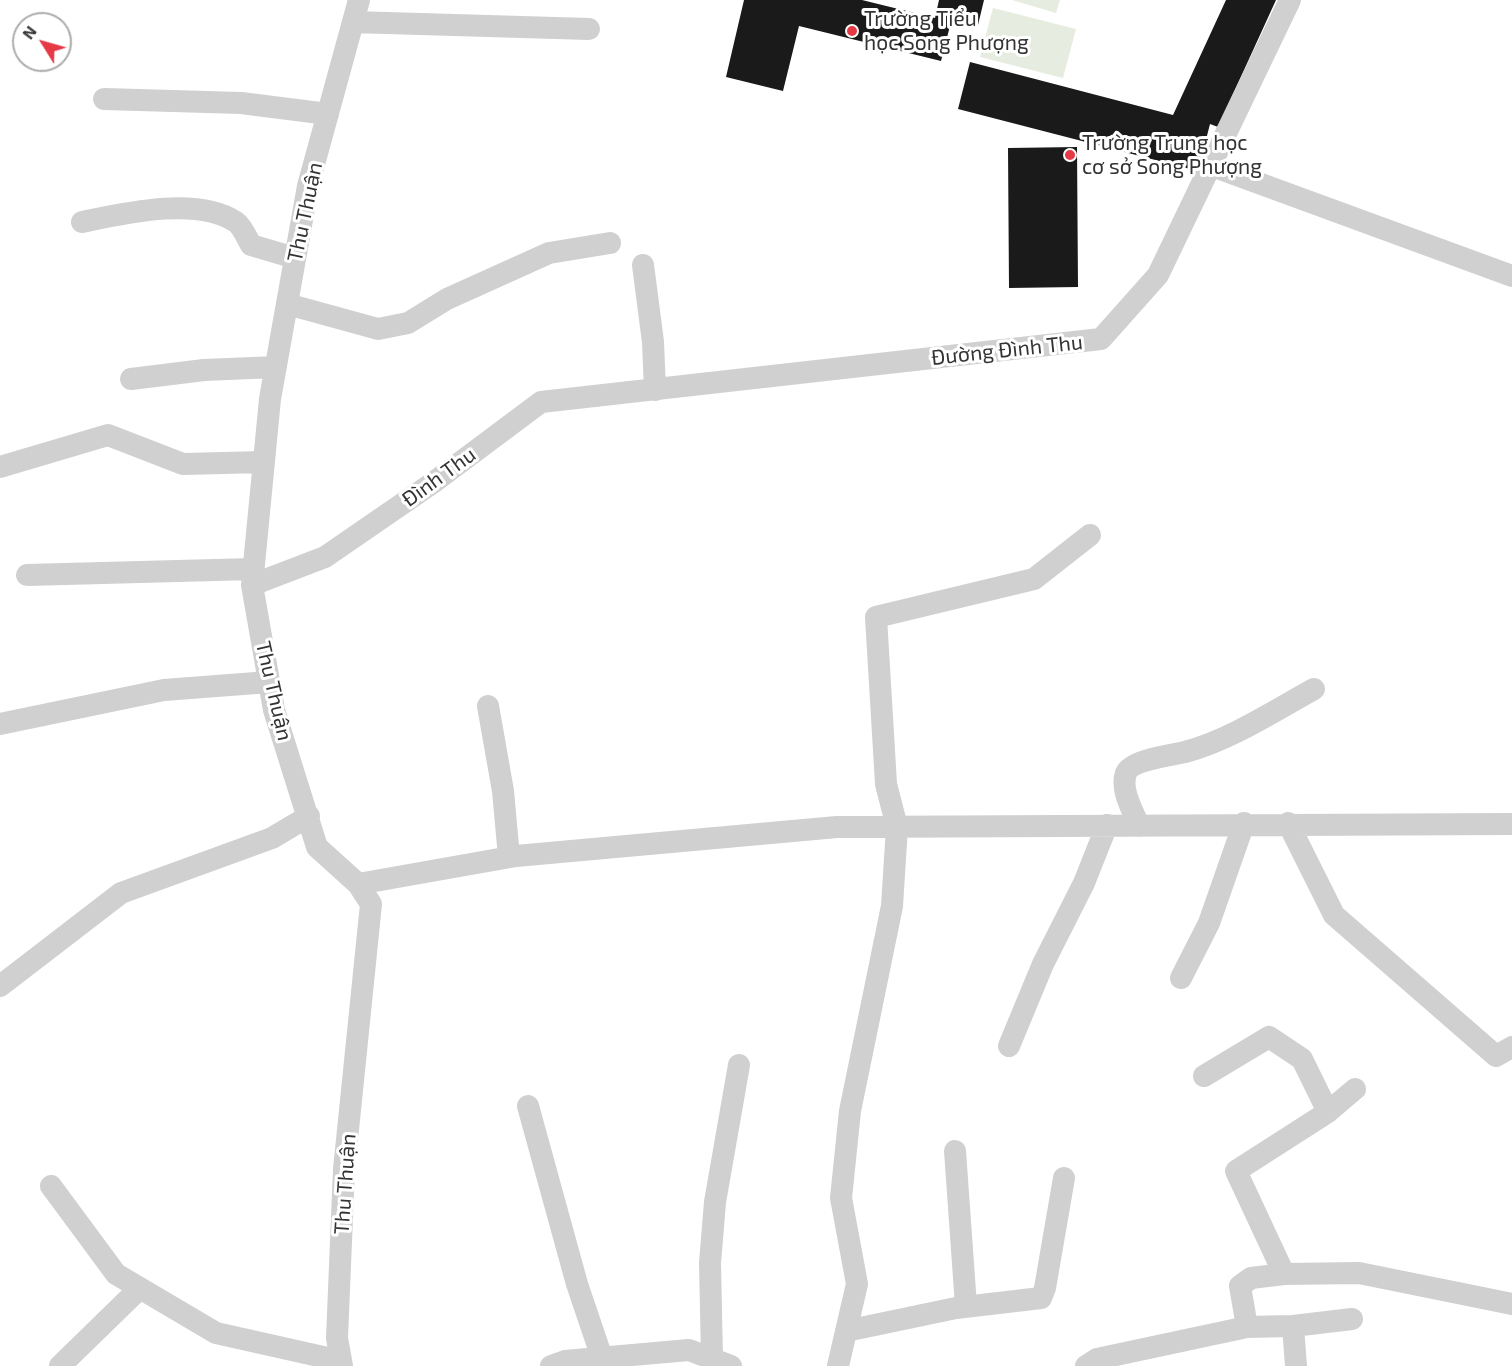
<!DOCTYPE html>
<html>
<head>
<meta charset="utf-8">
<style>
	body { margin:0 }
	#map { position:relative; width:1512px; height:1366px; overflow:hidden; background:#fff; font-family:"Exo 2",sans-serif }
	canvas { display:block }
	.north { position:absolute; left:12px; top:12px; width:60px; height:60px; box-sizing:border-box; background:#fff; border:2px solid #adadad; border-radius:50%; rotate:307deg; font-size:16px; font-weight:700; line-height:24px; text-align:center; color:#333 }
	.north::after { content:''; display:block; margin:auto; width:21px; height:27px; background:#e63946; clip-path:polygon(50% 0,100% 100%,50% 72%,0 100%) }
</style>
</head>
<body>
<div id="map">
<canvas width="1512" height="1366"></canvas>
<div class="north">N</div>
</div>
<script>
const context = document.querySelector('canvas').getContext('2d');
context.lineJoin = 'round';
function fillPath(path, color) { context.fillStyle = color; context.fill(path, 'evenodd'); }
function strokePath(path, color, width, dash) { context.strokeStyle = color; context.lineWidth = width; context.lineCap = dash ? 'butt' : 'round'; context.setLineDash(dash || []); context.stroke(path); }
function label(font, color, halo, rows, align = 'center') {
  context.font = font + ' "Exo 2",sans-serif'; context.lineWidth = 6; context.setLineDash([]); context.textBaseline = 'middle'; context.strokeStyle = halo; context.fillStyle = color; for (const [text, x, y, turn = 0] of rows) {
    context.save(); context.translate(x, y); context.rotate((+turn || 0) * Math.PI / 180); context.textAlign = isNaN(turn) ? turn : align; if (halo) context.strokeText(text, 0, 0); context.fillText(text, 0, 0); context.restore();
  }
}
const green = new Path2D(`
	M 1012,0 L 1060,0 L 1056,13 Z
	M 993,8 L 1076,29 L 1063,78 L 980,57 Z`);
const building = new Path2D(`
	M 744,0 L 862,0 L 935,18 L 939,0 L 984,0 L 978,25 L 952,18 L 941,61 L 799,26 L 783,91 L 726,77 Z
	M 1226,0 L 1276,0 L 1218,127 L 1210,124 L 1198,171 L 958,109 L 970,62 L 1173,115 Z
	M 1077,147 L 1078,287 L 1009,288 L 1008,148 Z`);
const minor = new Path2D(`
	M 353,22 L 589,29
	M 104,99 L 241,103 L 328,114
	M 1212,166 L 1512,276
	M 82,222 C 125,213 198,196 236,222 C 242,226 247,238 251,245 L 295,258
	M 643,265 L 653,342 L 655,390
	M 287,304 L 378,329 L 408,323 L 447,299 L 549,253 L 610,243
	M 131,379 L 204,370 L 276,367
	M 0,467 L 108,435 L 183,464 L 264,462
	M 27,575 L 253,569
	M 252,585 L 325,557 L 434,482 L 541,402 L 1101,339 L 1158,275 L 1290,0
	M 488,706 L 503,791 L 509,857
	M 0,724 L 164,690 L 269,682
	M 1288,823 L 1334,915 L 1496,1056 L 1512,1047
	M 1139,826 C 1133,811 1120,790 1126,773 C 1131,760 1172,755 1185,752 C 1230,740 1274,711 1314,689
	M 358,884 L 516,856 L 837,827 L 1512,824
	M 1181,978 L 1209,923 L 1244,823
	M 0,986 L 121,893 L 272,838 L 309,816
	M 1009,1046 L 1043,964 L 1084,883 L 1107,825
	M 1204,1076 L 1269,1037 L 1302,1059 L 1328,1112
	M 528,1106 L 577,1284 L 602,1358
	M 955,1151 L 966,1306
	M 51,1186 L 116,1274 L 216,1333 L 341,1361
	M 1284,1274 L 1236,1171 L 1328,1112 L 1355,1089
	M 1293,1326 L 1296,1366
	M 1247,1327 L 1240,1286 L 1251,1278 L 1284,1274 L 1359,1273 L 1512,1304
	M 846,1331 L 956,1308 L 1041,1298 L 1045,1288 L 1064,1178
	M 712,1358 L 710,1263 L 715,1202 L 739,1065
	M 60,1366 L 140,1288
	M 342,1366 L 337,1338 L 344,1169 L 371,904 L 358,884 L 317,847 L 274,710 L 252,585 L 270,399 L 308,186 L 359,0
	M 551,1366 L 565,1361 L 689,1350 L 731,1366
	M 838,1366 L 857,1284 L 841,1198 L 850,1111 L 892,906 L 897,827 L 886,784 L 876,617 L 1034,579 L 1090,535
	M 1086,1366 L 1097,1359 L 1247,1327 L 1293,1326 L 1352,1319`);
const markers = [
	[852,31,6,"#e63946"],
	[1070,155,6,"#e63946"]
];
const poiNames = [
	["Trường Tiểu",864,19],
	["học Song Phượng",864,43],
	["Trường Trung học",1082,143],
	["cơ sở Song Phượng",1082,167]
];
const streetNames = [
	["Thu Thuận",305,212,-78],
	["Đường Đình Thu",1007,350,-6],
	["Đình Thu",439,477,-36],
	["Thu Thuận",274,691,77],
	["Thu Thuận",345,1184,-86]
];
fillPath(green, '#e6ecdf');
fillPath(building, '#1a1a1a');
strokePath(minor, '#d0d0d0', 22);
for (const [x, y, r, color] of markers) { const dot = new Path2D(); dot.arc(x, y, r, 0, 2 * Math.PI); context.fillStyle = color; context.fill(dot); strokePath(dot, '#fff', 2); }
label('21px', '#333', '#fff', poiNames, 'left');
label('21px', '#333', '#fff', streetNames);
</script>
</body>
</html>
